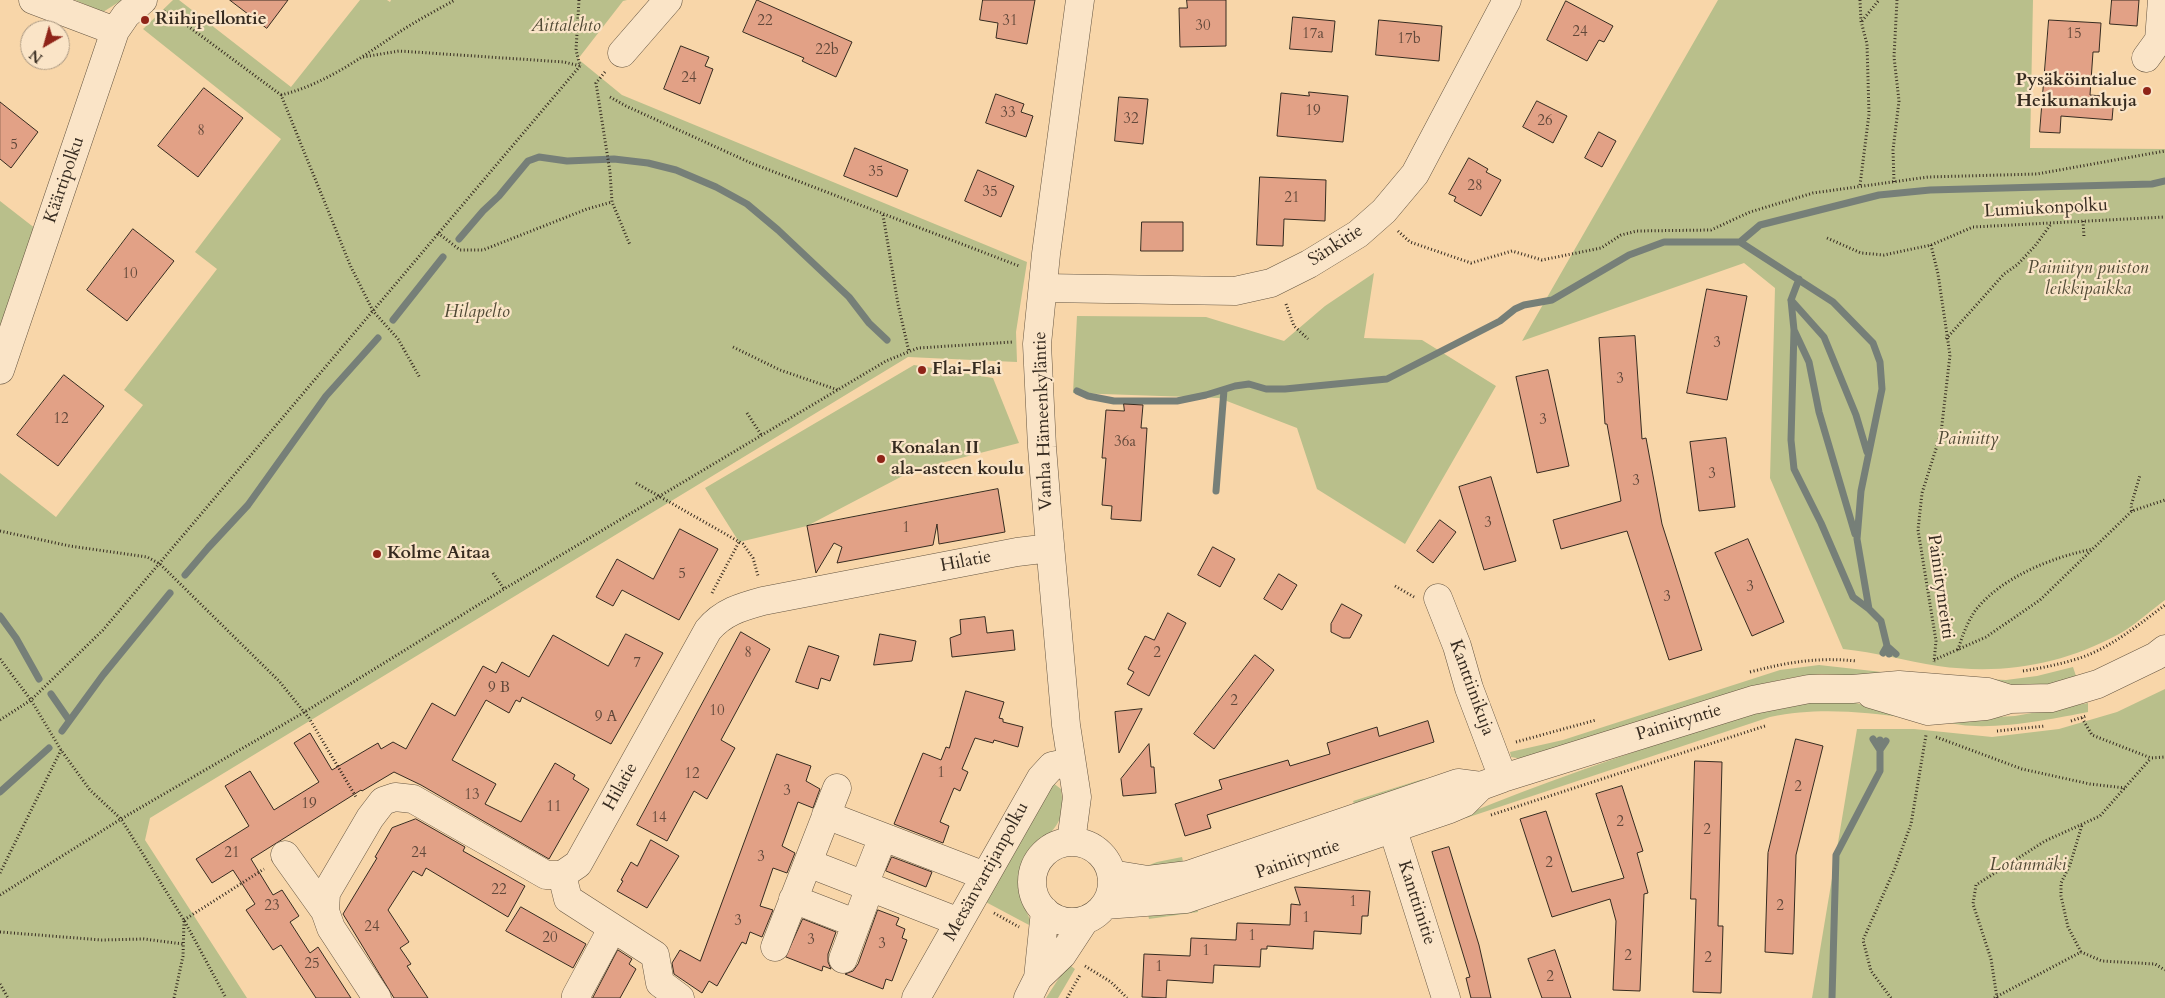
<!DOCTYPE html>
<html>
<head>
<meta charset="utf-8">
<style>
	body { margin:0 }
	#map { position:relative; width:2165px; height:998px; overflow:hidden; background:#f8d6a9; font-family:Cardo,serif }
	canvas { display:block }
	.north { position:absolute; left:20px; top:20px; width:50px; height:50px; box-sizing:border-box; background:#fae4c7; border:1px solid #ac9a84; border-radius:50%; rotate:218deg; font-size:14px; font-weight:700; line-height:20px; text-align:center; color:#362b20 }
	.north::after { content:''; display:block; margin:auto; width:18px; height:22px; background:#8f2418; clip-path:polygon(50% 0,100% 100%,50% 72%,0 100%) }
</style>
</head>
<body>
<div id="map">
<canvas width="2165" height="998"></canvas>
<div class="north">N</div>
</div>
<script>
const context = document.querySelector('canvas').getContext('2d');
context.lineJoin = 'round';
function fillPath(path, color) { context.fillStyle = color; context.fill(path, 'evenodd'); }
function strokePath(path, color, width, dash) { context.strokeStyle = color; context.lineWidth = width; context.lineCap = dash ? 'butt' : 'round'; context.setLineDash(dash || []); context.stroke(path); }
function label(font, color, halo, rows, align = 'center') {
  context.font = font + ' Cardo,serif'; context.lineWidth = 4.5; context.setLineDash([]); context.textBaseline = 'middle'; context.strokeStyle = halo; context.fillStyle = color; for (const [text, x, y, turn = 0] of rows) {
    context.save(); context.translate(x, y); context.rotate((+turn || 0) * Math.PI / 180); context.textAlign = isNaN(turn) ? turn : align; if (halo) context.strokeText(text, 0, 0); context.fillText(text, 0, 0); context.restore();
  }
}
const green = new Path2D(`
	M 75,0 L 122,0 L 103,12 Z
	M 173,0 L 179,0 L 291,87 L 360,0 L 387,0 L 390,2 L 391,0 L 627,0 L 623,1 L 578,59 L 622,95 L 1027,262 L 1016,332 L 1017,362 L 908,357 L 150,818 L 145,840 L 247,998 L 0,998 L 0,473 L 56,517 L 143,405 L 124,390 L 217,269 L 195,252 L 281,139 L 143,29 Z
	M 1718,0 L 2033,0 L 2030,148 L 2165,149 L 2165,600 C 2150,611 2135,625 2119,634 C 2062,665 2002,675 1938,666 C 1906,661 1875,652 1843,649 L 1770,478 L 1775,288 L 1744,263 L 1522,341 Z
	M 0,201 L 36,229 L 0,326 Z
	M 1374,273 L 1364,338 L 1422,340 L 1496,386 L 1405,544 L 1317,489 L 1297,428 L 1219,398 L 1073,393 L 1077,316 L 1206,317 L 1284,341 L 1325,306 Z
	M 914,365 L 993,378 L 1019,443 L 914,470 L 807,526 L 739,542 L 705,488 Z
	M 1819,665 L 1918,676 L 1917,678 L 1821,674 L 1800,676 L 1766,683 L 1702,703 L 1534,761 L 1511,757 L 1510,752 L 1563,740 L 1780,670 Z
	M 2073,667 L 2077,679 L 2035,689 L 1947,677 L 2006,680 L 2037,676 Z
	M 2165,689 L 2165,998 L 1812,998 L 1857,729 L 1914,729 L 1992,737 L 2059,729 L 2117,712 Z
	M 1805,700 L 1847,701 L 1911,716 L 1910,718 C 1861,712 1819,707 1770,717 L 1466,818 L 1464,815 C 1542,783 1622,755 1702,730 C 1737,720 1770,708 1805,700 Z
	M 2088,703 L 2088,712 C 2051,719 1977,735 1942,720 L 2015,716 Z
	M 1423,779 L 1425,787 L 1357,811 L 1353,801 Z
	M 1053,783 L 1061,789 C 1062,796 1063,804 1062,812 C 1060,822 1053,831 1046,837 C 1012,869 1014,882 1031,922 L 1029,925 L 982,900 Z
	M 1182,857 L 1184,866 L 1144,867 L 1157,862 Z
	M 1195,903 L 1198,912 L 1149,919 L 1147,909 Z
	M 1068,964 L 1075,969 L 1058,998 L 1046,998 Z`);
const stream = new Path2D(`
	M 459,239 L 483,211 L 499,196 L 528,161 L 539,157 L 567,161 L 614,159 L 648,163 L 676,170 L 716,187 L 747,204 L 778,230 L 849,297 L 869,323 L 887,340
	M 1740,242 L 1760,225 L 1879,195 L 1930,190 L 2152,184 L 2165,181
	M 1799,279 L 1791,300 L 1794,330 L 1809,362 L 1819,412 L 1855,534
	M 1791,300 L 1824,337 L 1856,415 L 1867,452
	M 393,320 L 443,257
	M 1794,330 L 1791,440 L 1794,469 L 1821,523 L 1853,597 L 1869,609
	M 1077,391 L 1088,396 L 1114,401 L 1177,401 L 1206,395 L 1235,386 L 1249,384 L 1266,389 L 1285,389 L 1387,379 L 1500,321 L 1515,309 L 1524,305 L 1552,300 L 1629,255 L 1664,242 L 1740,242 L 1833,302 L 1873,343 L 1880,362 L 1882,389 L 1861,491 L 1857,539 L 1869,609 L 1881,621 L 1889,654
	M 1216,491 L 1224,390
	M 185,575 L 208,548 L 248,505 L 326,396 L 378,338
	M 0,616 L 16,638 L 39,679
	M 1883,653 L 1887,646 L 1896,654
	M 51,694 L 69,720
	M 62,731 L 103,675 L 170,593
	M 1873,739 L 1880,750 L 1886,741
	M 0,792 L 49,748
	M 1832,998 L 1836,855 L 1880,771 L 1880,740`);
const building = new Path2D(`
	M 230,0 L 288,0 L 267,28 Z
	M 757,0 L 852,42 L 836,77 L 802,61 L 804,58 L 743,32 Z
	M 983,0 L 1035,0 L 1027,44 L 996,38 L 998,23 L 980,20 Z
	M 1187,0 L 1226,0 L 1226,46 L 1180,47 L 1179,8 L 1187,8 Z
	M 2112,0 L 2139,0 L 2137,26 L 2110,24 Z
	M 1566,1 L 1613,26 L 1604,42 L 1599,40 L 1587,61 L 1547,40 Z
	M 1293,17 L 1335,21 L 1332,52 L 1290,49 Z
	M 1379,20 L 1442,26 L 1439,61 L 1376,55 Z
	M 2049,20 L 2101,23 L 2099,52 L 2093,52 L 2090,95 L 2114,97 L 2112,120 L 2061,116 L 2060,133 L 2040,132 Z
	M 681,46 L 709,57 L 705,66 L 713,69 L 700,104 L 664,89 Z
	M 204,88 L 243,118 L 198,177 L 158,146 Z
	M 1309,92 L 1348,96 L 1343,142 L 1277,136 L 1281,93 L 1309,96 Z
	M 996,94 L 1024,104 L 1021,112 L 1033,116 L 1026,137 L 986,123 Z
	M 1119,97 L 1148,99 L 1143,144 L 1115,141 Z
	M 1537,101 L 1567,116 L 1553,143 L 1523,127 Z
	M 0,102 L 38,132 L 11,168 L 0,159 Z
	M 1599,132 L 1616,141 L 1602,167 L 1585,158 Z
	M 855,148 L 908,170 L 897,197 L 844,176 Z
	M 1469,158 L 1488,169 L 1486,172 L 1501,180 L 1481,216 L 1454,201 L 1456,197 L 1449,194 Z
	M 978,170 L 1014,186 L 1001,217 L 965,201 Z
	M 1260,177 L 1326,180 L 1325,221 L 1284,219 L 1283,246 L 1257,245 Z
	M 1142,222 L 1183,222 L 1183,251 L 1141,251 Z
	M 133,229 L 174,261 L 127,321 L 87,290 Z
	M 1707,289 L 1747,296 L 1727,400 L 1687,393 Z
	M 1635,336 L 1642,439 L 1646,438 L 1662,524 L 1702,650 L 1669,660 L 1627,531 L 1561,549 L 1553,520 L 1621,501 L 1607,424 L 1605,424 L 1599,338 Z
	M 1548,370 L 1569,466 L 1537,473 L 1516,377 Z
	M 64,375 L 104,406 L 58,466 L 17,435 Z
	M 1124,404 L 1143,405 L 1141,428 L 1147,428 L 1141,521 L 1111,519 L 1112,506 L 1102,505 L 1106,458 L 1102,458 L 1106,410 L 1124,411 Z
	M 1726,438 L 1735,507 L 1699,511 L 1690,442 Z
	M 1491,477 L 1516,561 L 1484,570 L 1459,487 Z
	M 998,489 L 1005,532 L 939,544 L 937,524 L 933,545 L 837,563 L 842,547 L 834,543 L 816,573 L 807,526 Z
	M 1440,520 L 1456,532 L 1433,563 L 1417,551 Z
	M 680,529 L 718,549 L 679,620 L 622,590 L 613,606 L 596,597 L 617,559 L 653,579 Z
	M 1748,539 L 1784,622 L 1752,636 L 1715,553 Z
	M 1213,547 L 1235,559 L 1220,587 L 1198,575 Z
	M 1279,574 L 1297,585 L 1282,610 L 1264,599 Z
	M 1342,604 L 1362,615 L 1350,638 L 1343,638 L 1331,632 L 1331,624 Z
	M 1168,613 L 1186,623 L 1149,696 L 1127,684 L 1134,672 L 1128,669 L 1145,636 L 1154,640 Z
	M 985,617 L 987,633 L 1013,630 L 1015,650 L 952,657 L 950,638 L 961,634 L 960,620 Z
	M 741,632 L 770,649 L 721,740 L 735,748 L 707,799 L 694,791 L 667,841 L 637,825 Z
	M 626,634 L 663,653 L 611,744 L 522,697 L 520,702 L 516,700 L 509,713 L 486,700 L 452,760 L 496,784 L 485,804 L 521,822 L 555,763 L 575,775 L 573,779 L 589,789 L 549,859 L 421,785 L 394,772 L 362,791 L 361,790 L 251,859 L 273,895 L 282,890 L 299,916 L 290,922 L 310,953 L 318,947 L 351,998 L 316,998 L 281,945 L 273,950 L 246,910 L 255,904 L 233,870 L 212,883 L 196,859 L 249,826 L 225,786 L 250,771 L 274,810 L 319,782 L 294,743 L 310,733 L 332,770 L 378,743 L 381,749 L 393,742 L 406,749 L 432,703 L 455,716 L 483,666 L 496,673 L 502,662 L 529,677 L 553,635 L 608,666 Z
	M 880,634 L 916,641 L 912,661 L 874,665 Z
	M 809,646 L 839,656 L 830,681 L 821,678 L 818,689 L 796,682 Z
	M 1255,655 L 1274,670 L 1214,749 L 1194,734 Z
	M 966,691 L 1004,702 L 999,718 L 1003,719 L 1003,722 L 1023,727 L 1018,747 L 994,740 L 993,743 L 975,738 L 962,769 L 968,772 L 960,791 L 954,788 L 940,822 L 949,826 L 943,843 L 894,824 L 923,753 L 941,760 L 946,747 L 949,748 Z
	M 1142,709 L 1119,753 L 1115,712 Z
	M 1428,721 L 1434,742 L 1207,815 L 1211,828 L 1185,836 L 1175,804 L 1222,789 L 1219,780 L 1288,760 L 1290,766 L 1330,754 L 1327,743 L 1377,727 L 1379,736 Z
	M 1796,739 L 1823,746 L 1796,855 L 1793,954 L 1765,952 L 1768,853 Z
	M 1149,744 L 1151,767 L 1154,767 L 1156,793 L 1123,796 L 1121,779 Z
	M 777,754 L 811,766 L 806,781 L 820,789 L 813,808 L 798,802 L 782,846 L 795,853 L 787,873 L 773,868 L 760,906 L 773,910 L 762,937 L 750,932 L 746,944 L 742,942 L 717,986 L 709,981 L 702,993 L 674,974 L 672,963 L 680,950 L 700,961 Z
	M 1695,761 L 1722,762 L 1718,926 L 1723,926 L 1721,993 L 1693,992 L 1696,899 L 1691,899 Z
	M 1622,786 L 1643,851 L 1637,853 L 1648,893 L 1644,894 L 1640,991 L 1613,990 L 1616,921 L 1610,899 L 1552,917 L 1520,819 L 1546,811 L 1572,892 L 1624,878 L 1596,794 Z
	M 416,819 L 465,847 L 463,851 L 525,886 L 508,917 L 426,868 L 422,876 L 413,871 L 388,910 L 409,942 L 400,948 L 411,964 L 407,966 L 428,998 L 394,998 L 343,914 L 377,858 L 375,857 L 392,828 Z
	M 651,840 L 679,856 L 647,908 L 617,891 L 623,881 L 621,880 L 631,862 L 637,866 Z
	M 1449,847 L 1479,945 L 1491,998 L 1471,998 L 1466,978 L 1470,977 L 1432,852 Z
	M 892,857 L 932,872 L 926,887 L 886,871 Z
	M 1295,887 L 1370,891 L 1368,916 L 1362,916 L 1361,934 L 1314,931 L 1313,949 L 1267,946 L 1267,949 L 1261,949 L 1260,967 L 1214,965 L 1213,983 L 1167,980 L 1166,998 L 1142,997 L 1144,954 L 1190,956 L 1191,938 L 1236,940 L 1237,923 L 1290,925 L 1291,904 L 1300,905 Z
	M 521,907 L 586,944 L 573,968 L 506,931 Z
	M 878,910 L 899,918 L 896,925 L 905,929 L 902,938 L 907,940 L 892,981 L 886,979 L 883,989 L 845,974 L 853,971 L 858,964 Z
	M 803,919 L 836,932 L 828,954 L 828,962 L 831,969 L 823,966 L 822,971 L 786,957 Z
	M 618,950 L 632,959 L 629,964 L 636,969 L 620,998 L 593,998 Z
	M 1555,950 L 1571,998 L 1542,998 L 1528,959 Z`);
const path = new Path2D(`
	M 579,0 L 576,50 L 580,66
	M 164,11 L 177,18 L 281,95 L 351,267 L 373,311 L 398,339 L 420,378
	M 1862,21 L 1879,0
	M 363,57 L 399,51 L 564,62 L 580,66
	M 605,72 L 596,83 L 610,172 L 612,202 L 630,245
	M 281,95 C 323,85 359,59 395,35 C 414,22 435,11 455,0
	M 610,97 L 626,106 L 751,163 L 1019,266
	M 1894,182 L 1893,150 L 1899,101 L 1894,57 L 1897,0
	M 1860,185 L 1869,114 L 1867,44 L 1861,21 L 1860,0
	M 883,215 L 898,304 L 909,352
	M 2083,221 L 2084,237
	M 1398,231 L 1410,242 L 1471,263 L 1512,251 L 1542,260 L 1601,248 L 1621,235 L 1637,231 L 1711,230 L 1750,212 L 1813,193 L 1928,177 L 2037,174 L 2165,151
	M 438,233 L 460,250 L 483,250 L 587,209 L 612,202
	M 1827,238 L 1861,253 L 1884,255 L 1931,245 L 1973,227 L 2165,217
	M 1931,245 L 1938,274 L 1950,355 L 1941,433 L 1922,493 L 1918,530 L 1936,641 L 1934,662
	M 1286,304 L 1294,326 L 1308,339
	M 1946,339 L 2004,274 L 2017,265 L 2035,246 L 2051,224
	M 733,347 L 780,370 L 838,390
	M 747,413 L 762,436
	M 636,483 L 743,544 L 753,558 L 758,576
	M 2132,511 L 2131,506 L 2140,475
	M 0,531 L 70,546 L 147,557 L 160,564 L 279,681 L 309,718 L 356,797
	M 493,573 L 504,589
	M 1395,586 L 1414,597
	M 712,593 L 739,542
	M 1958,650 C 1962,636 1967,623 1975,611 C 2001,577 2053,557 2093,549
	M 0,659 L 31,700 L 61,750 L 90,790 L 121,819 L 184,920 L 226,998
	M 1934,660 L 1986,637 L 2040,600 L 2132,511 L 2165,500
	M 2023,671 C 2042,668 2061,664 2080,658 C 2112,647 2138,625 2165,605
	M 1750,672 C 1788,662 1818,657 1857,661
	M 2082,718 L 2092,735 L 2151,758 L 2165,757
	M 0,720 L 31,700 L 103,630 L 580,66
	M 2071,721 L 2086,716
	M 1997,731 L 2045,726
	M 1936,737 L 2022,769 L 2090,784 L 2125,788
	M 1516,742 L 1596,720
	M 1491,815 L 1765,726
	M 0,873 L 61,750
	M 0,895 L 121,819 L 303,713 L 504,589 L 886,361 L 918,348 L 1013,342
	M 994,913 L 1019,927
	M 184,920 L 264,869
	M 0,932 L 102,940 L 144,939 L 183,944
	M 2081,952 L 2068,927 L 2061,896 L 2061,883 L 2070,865 L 2082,825
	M 1085,966 L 1111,982 L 1127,998
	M 0,984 L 8,998
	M 174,998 L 183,956 L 184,921
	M 1067,998 L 1080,975
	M 1891,998 L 1871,971 L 1863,940 L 1895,868 L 1911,824 L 1926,735
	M 1994,998 L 2081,952 L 2102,961 L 2155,964 L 2165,970
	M 1997,998 L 1991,959 L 1973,904 L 1976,885 L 2045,841 L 2100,816 L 2151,758`);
const minor = new Path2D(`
	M 33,0 L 115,31
	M 622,53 L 668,0
	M 2146,58 L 2159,40 L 2162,0
	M 1043,288 L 1235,291 L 1271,283 L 1309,264 L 1358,234 L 1384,211 L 1415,174 L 1507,0
	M 0,370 L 115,31 L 126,15 L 143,0
	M 1438,598 L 1457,646 L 1469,688 L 1503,778
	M 1871,694 L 1928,711 L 1986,706 L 2010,699 L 2051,698 L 2098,684 L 2156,656 L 2165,649
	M 1387,811 L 1446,998
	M 826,815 L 985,876
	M 1071,842 L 1077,797 L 1066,725 L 1048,522 L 1042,447 L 1037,344 L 1046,254 L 1080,0
	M1032 882a40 40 0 1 1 80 0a40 40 0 1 1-80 0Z
	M 285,855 L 325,911
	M 808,863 L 959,922
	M 1111,874 L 1148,880 L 1188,875 L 1458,783 L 1481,786
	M 562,875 L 568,899 L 655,955 L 660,983 L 680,998
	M 864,885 L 883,837
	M 793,899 L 855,923
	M 1105,905 L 1186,899 L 1450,809 L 1464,803 L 1481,786 L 1503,778 L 1753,700 L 1809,689 L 1852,689 L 1899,685 L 1988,692 L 2010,699
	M 775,947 L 837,788
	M 843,959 L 870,887
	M 1038,978 L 1045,911
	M 377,998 L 331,928 L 325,911 L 326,893 L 370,818 L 383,801 L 395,797 L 413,799 L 546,875 L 562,875 L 578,864 L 708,630 C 723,612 741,607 763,601 L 1017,552 L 1050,548
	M 577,998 L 576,996 L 612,929
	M 916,998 L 1041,778 L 1052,766 L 1071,762
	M 1028,998 L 1038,978 L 1062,955 L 1085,920`);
const markers = [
	[145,20,5,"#8f2418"],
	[2147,91,5,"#8f2418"],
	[922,370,5,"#8f2418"],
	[881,459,5,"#8f2418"],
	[377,554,5,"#8f2418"]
];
const numberNames = [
	["22",765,22],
	["31",1010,22],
	["30",1203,27],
	["24",1580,33],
	["17a",1313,35],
	["15",2074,35],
	["17b",1409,40],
	["22b",827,51],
	["24",689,79],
	["19",1313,112],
	["33",1008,114],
	["32",1131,120],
	["26",1545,122],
	["8",201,132],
	["5",14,146],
	["35",876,173],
	["28",1475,187],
	["35",990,193],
	["21",1292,199],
	["10",130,275],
	["3",1717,344],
	["3",1620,380],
	["12",61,420],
	["3",1543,421],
	["36a",1125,443],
	["3",1712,475],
	["3",1636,482],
	["3",1488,524],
	["1",906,529],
	["5",682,575],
	["3",1750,588],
	["3",1667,598],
	["8",748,654],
	["2",1157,654],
	["7",637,664],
	["9 B",499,689],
	["2",1234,702],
	["10",717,712],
	["9 A",606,718],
	["1",941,774],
	["12",692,775],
	["2",1798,788],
	["3",787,792],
	["13",472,796],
	["19",309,805],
	["11",554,808],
	["14",659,819],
	["2",1620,823],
	["2",1707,831],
	["21",232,854],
	["24",419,854],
	["3",761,858],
	["2",1549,864],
	["22",499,891],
	["1",1353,903],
	["23",272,907],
	["2",1780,907],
	["1",1306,919],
	["3",738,922],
	["24",372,928],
	["1",1252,937],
	["20",550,939],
	["3",811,941],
	["3",882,945],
	["1",1206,952],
	["2",1628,957],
	["2",1708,959],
	["25",312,965],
	["1",1159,968],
	["2",1550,978]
];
const poiNames = [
	["Riihipellontie",155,20],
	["Pysäköintialue",2137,81,"right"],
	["Heikunankuja",2137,102,"right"],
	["Flai-Flai",932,370],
	["Konalan II",891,449],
	["ala-asteen koulu",891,470],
	["Kolme Aitaa",387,554]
];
const parkNames = [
	["Aittalehto",566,27],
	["Painiityn puiston",2088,269],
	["leikkipaikka",2088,290],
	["Hilapelto",477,313],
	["Painiitty",1968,440],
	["Lotanmäki",2028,866]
];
const streetNames = [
	["Käärtipolku",65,180,-71],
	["Lumiukonpolku",2046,209,-3],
	["Sänkitie",1336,246,-33],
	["Vanha Hämeenkyläntie",1044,421,-92],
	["Hilatie",966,562,-11],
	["Painiitynreitti",1940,587,82],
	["Kanttiinikuja",1471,688,70],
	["Painiityntie",1679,723,-17],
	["Hilatie",621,787,-61],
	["Painiityntie",1298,860,-19],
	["Metsänvartijanpolku",987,872,-61],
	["Kanttiinitie",1416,903,72]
];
fillPath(green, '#b9bf8b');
strokePath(stream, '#767f78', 7);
fillPath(building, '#e2a186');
strokePath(building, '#362b20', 1);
strokePath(minor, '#665642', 29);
strokePath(path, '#362b20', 3, [1, 2.5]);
strokePath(minor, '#fae4c7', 28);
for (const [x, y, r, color] of markers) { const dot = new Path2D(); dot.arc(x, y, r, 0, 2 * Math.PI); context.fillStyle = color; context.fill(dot); strokePath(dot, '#fae4c7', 2); }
label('15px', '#61483a', null, numberNames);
label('bold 18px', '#362b20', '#fae4c7', poiNames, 'left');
label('italic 18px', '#504935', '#fae4c7', parkNames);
label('18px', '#362b20', '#fae4c7', streetNames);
</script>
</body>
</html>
